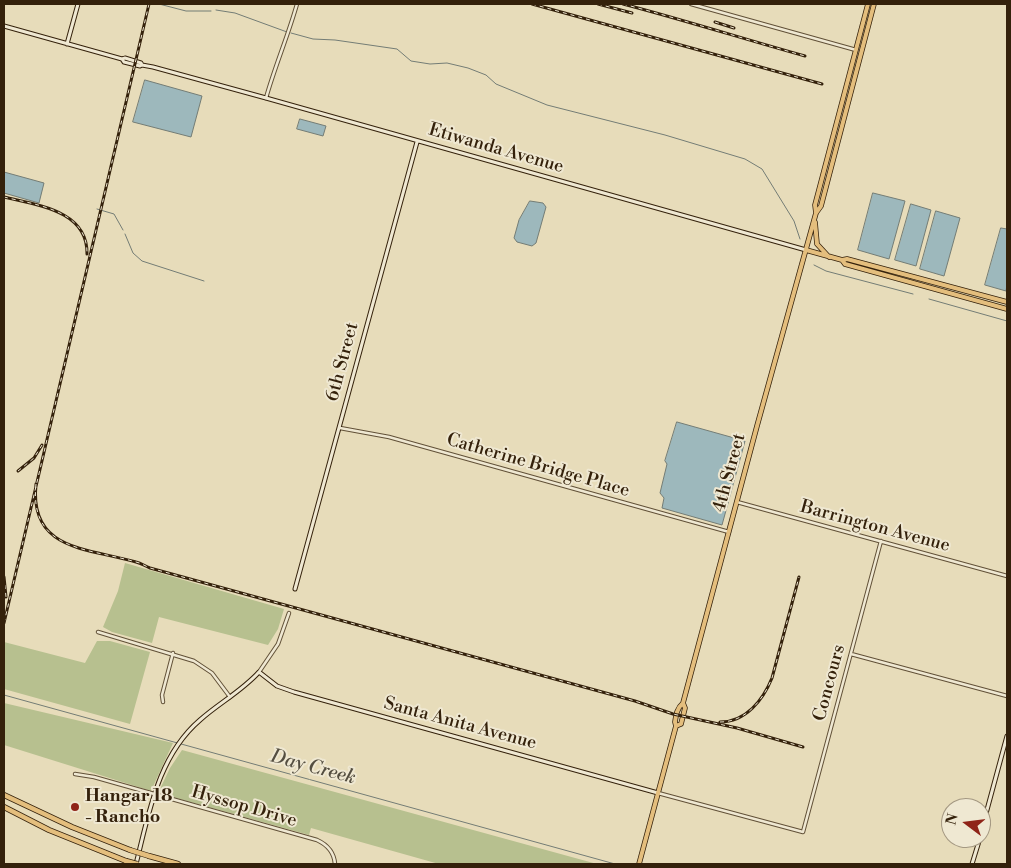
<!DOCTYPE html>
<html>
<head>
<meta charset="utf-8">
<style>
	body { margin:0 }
	#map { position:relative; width:1011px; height:868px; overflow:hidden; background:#e7dcba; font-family:"Libre Bodoni",serif }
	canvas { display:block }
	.frame { position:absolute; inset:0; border:5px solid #34210b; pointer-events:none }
	.north { position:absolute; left:941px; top:798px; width:50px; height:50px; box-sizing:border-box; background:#efe8d2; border:1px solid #a49882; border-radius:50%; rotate:285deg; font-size:14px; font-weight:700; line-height:20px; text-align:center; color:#34210b }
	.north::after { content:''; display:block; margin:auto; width:18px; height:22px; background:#8f2418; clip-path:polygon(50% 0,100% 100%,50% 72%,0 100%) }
</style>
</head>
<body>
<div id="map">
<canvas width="1011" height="868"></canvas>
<div class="frame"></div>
<div class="north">N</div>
</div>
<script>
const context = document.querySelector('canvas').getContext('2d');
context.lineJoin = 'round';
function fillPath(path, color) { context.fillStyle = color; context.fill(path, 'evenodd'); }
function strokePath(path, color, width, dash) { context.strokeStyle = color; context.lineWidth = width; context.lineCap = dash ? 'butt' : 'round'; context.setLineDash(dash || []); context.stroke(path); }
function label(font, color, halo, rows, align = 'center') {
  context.font = font + ' "Libre Bodoni",serif'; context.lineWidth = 4; context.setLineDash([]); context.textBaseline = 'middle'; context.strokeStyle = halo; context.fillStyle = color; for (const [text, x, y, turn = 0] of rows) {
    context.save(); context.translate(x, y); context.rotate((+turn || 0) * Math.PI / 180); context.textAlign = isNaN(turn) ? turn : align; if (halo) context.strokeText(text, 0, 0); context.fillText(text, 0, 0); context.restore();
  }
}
const green = new Path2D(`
	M 125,563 L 284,609 L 278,629 L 268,645 L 159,617 L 152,643 L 112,632 L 103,627 L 118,591 Z
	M 97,641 L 110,641 L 150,652 L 130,724 L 4,689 L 4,642 L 85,663 Z
	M 4,703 L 173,743 L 151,791 L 4,745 Z
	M 182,750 L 597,864 L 439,864 L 311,828 L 309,835 L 158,793 L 170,768 Z`);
const water = new Path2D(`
	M 145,80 L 202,96 L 191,137 L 133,122 Z
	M 300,119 L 326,126 L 323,136 L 297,129 Z
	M 4,172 L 44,183 L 39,203 L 4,193 Z
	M 873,193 L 905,201 L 889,259 L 858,250 Z
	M 530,201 L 543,203 L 546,207 L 536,243 L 532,246 L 517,242 L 514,238 L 519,220 Z
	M 911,204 L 931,210 L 916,266 L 895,260 Z
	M 936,211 L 960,218 L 944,276 L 920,269 Z
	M 1001,228 L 1007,229 L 1007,285 L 1006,291 L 985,285 Z
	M 677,422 L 745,441 L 722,525 L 662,508 L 664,498 L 660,493 L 667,464 L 665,461 Z`);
const stream = new Path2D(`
	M 159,4 L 186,11 L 211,11
	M 216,10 L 235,13 L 287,32
	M 291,33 L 313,39 L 335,40 L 397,49 L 411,61 L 430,64 L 447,63 L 468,68 L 486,75 L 496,84 L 547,105 L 665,135 L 745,159 L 762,169 L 794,221 L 800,239
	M 97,209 L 114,214 L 123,230
	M 125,234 L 133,253 L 142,261 L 204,281
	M 814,265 L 826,271 L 913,294
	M 929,299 L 1007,321
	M 4,695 L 615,864`);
const street = new Path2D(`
	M 691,4 L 856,50
	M 266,98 C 275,66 288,36 297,4
	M 340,428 L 389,437 L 729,532
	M 737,502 L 1007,576
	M 98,632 L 194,661 L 212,673 L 230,697
	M 851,654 L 1007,696
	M 259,672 L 278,644 L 289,613
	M 163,702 L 162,695 L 173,653
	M 75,774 L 94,777 L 317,840 C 328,845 334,852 335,864
	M 658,793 L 803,832 L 881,541`);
const secondary = new Path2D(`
	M 4,26 L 122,59 L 125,58 L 141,63 L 142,65
	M 67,44 L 78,4
	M 122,59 L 124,62 L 140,66 L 142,65 L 153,67 L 266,98 L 806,250
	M 295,589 L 417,142
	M 981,832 L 1007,736
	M 136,864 C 149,813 158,756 200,720 C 219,703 242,691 259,672 L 277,686 L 294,692 L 658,793
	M 972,864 L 980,838`);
const primary = new Path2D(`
	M 816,213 L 815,205 L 868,4
	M 815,222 L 817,244 L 829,257
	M 806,250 L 842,260 L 847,259 L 1007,302
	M 842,260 L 845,264 L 1007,309
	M 676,726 L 681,724 L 685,708 L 683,703 L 757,426 L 816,213 L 821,206 L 874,4
	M 639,864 L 676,726 L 675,722 C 676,715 677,708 683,703`);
const highway = new Path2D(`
	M 4,795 L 72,827 L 130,850
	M 4,807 L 49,830 L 126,861
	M 149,856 L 178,864`);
const rail = new Path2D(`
	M 532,4 L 822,84
	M 598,4 L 632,13
	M 623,4 C 684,20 744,39 805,56
	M 715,22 L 734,28
	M 4,197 C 36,205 88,210 87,254
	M 18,471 L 34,458 L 42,445
	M 36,484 C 29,551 88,548 136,562 C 141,563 145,566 150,568 L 635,701 L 673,714 L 737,728 L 803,747
	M 4,577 L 6,597
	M 4,623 L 149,4
	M 720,722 C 746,722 763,700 772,678 L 799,577`);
const highwayBridge = new Path2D(`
	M 130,850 L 149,856
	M 126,861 L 137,864`);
const markers = [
	[75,807,5,"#8f2418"]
];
const streetNames = [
	["Etiwanda Avenue",496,149,16],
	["6th Street",343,362,-75],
	["Catherine Bridge Place",538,466,16],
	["4th Street",730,473,-75],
	["Barrington Avenue",875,527,15],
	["Concours",830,683,-75],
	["Santa Anita Avenue",460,724,15],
	["Hyssop Drive",244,807,16]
];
const poiNames = [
	["Hangar 18",85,797],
	["- Rancho",85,818]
];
const waterNames = [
	["Day Creek",313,768,15]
];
fillPath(green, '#b7c08f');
fillPath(water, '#9db8bc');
strokePath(water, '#737c75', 1);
strokePath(stream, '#737c75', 1);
strokePath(street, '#615037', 4.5);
strokePath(secondary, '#34210b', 5);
strokePath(primary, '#34210b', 5.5);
strokePath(highway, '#34210b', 6);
strokePath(street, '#efe8d2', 2.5);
strokePath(secondary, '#efe8d2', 3);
strokePath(primary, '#e4be7d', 4);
strokePath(highway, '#e4be7d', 4.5);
strokePath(rail, '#34210b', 3);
strokePath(rail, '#efe8d2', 1, [4]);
strokePath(highwayBridge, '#34210b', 6, []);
strokePath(highwayBridge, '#e4be7d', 4.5);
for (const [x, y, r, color] of markers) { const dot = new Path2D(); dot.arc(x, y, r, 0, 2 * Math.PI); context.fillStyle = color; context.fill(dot); strokePath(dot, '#efe8d2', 2); }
label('18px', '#34210b', '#efe8d2', streetNames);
label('bold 18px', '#34210b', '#efe8d2', poiNames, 'left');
label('italic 19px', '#544e40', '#efe8d2', waterNames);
</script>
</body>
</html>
